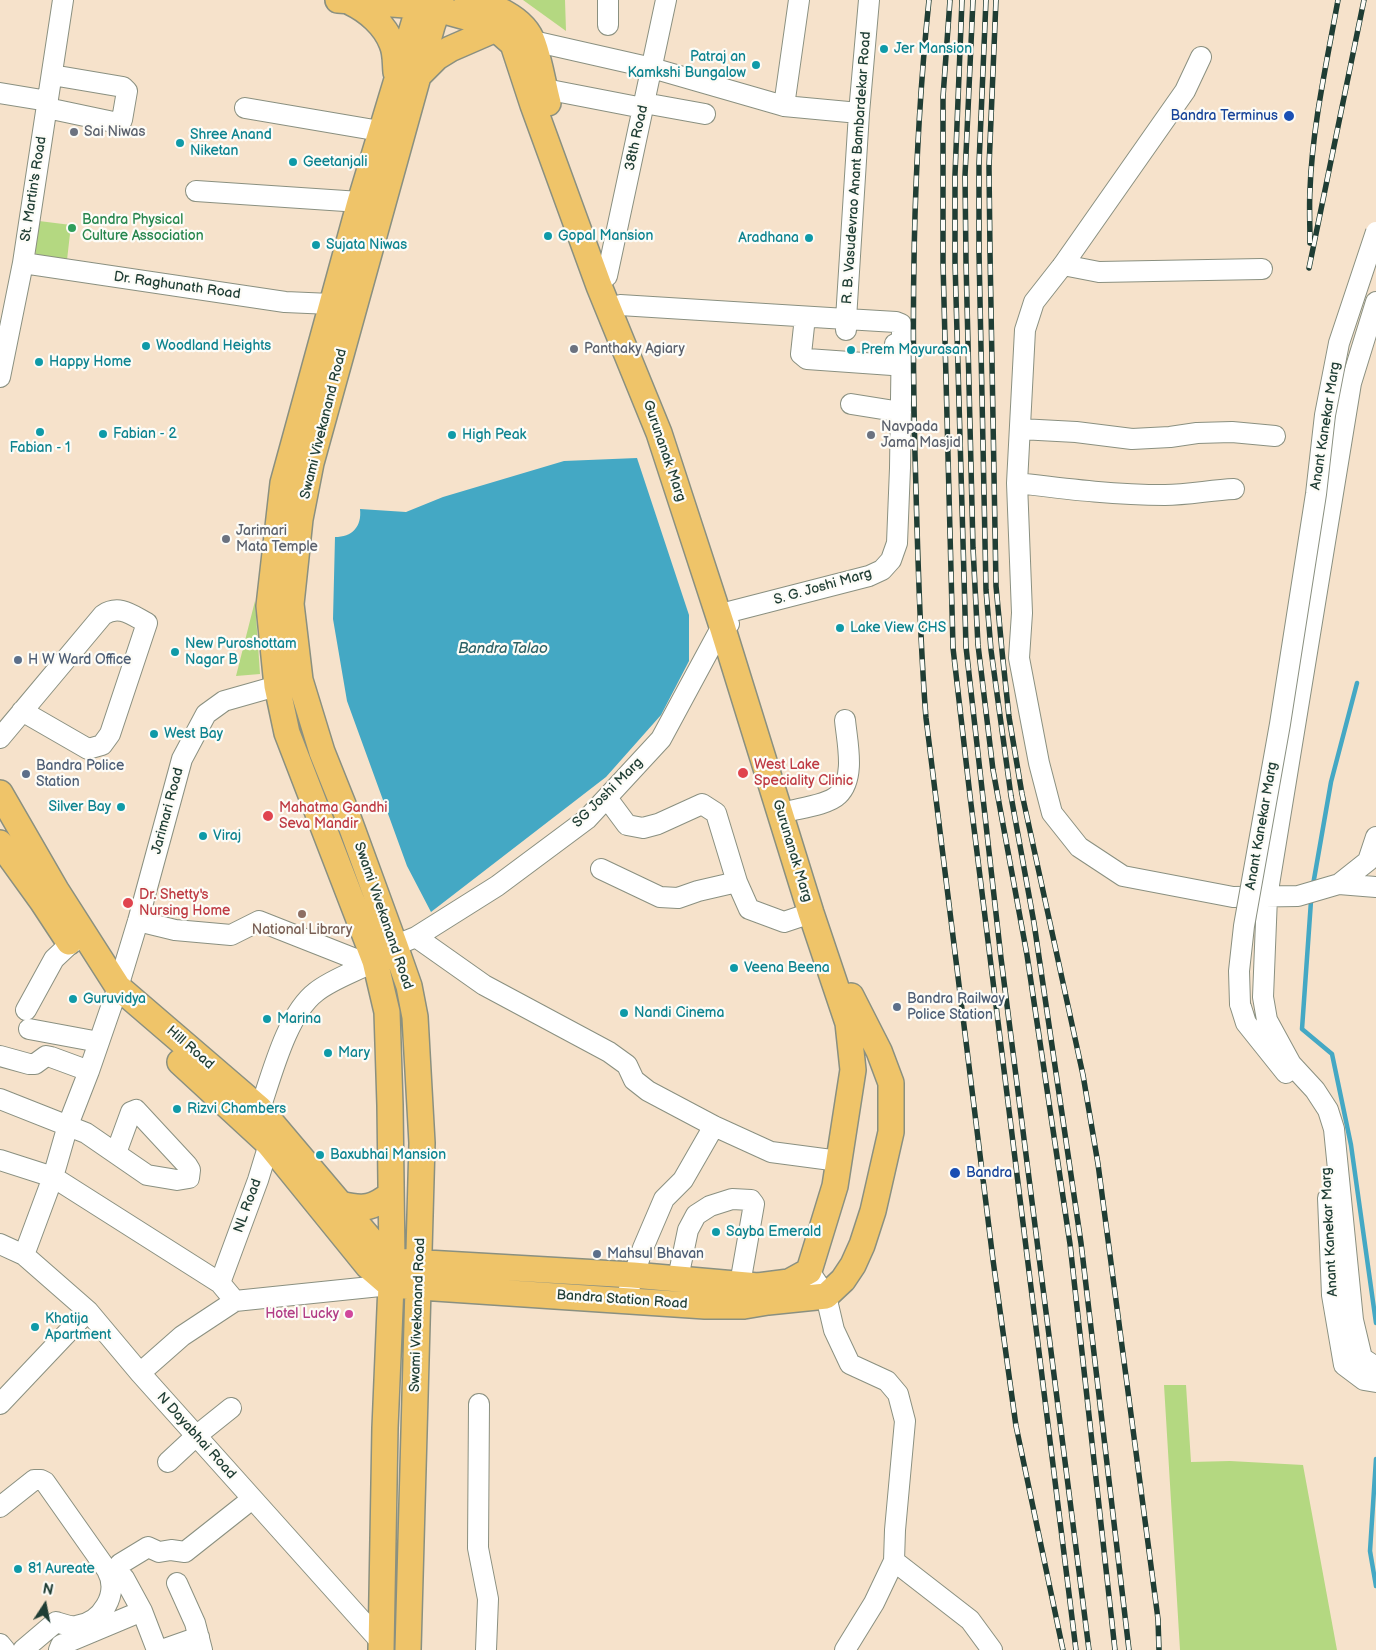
<!DOCTYPE html>
<html>
<head>
<meta charset="utf-8">
<style>
	body { margin:0 }
	#map { position:relative; width:1376px; height:1650px; overflow:hidden; background:#f6e2cb; font-family:"Balsamiq Sans",sans-serif }
	canvas { display:block }
	.north { position:absolute; left:20px; top:1580px; width:50px; height:50px; -webkit-text-stroke:4px #fdfcf7; paint-order:stroke; rotate:11deg; font-size:14px; font-weight:700; line-height:20px; text-align:center; color:#1f3d34 }
	.north::after { content:''; display:block; margin:auto; width:18px; height:22px; background:#1f3d34; clip-path:polygon(50% 0,100% 100%,50% 72%,0 100%) }
</style>
</head>
<body>
<div id="map">
<canvas width="1376" height="1650"></canvas>
<div class="north">N</div>
</div>
<script>
const context = document.querySelector('canvas').getContext('2d');
context.lineJoin = 'round';
function fillPath(path, color) { context.fillStyle = color; context.fill(path, 'evenodd'); }
function strokePath(path, color, width, dash) { context.strokeStyle = color; context.lineWidth = width; context.lineCap = dash ? 'butt' : 'round'; context.setLineDash(dash || []); context.stroke(path); }
function label(font, color, halo, rows, align = 'center') {
  context.font = font + ' "Balsamiq Sans",sans-serif'; context.lineWidth = 4.5; context.setLineDash([]); context.textBaseline = 'middle'; context.strokeStyle = halo; context.fillStyle = color; for (const [text, x, y, turn = 0] of rows) {
    context.save(); context.translate(x, y); context.rotate((+turn || 0) * Math.PI / 180); context.textAlign = isNaN(turn) ? turn : align; if (halo) context.strokeText(text, 0, 0); context.fillText(text, 0, 0); context.restore();
  }
}
const green = new Path2D(`
	M 523,0 L 565,0 L 566,31 Z
	M 39,221 L 71,225 L 67,260 L 35,256 Z
	M 255,601 L 260,674 L 236,676 Z
	M 1164,1385 L 1186,1385 L 1191,1462 L 1230,1461 L 1303,1465 L 1337,1650 L 1180,1650 Z`);
const water = new Path2D(`
	M 637,458 L 689,615 L 689,661 L 661,715 L 606,777 L 431,912 L 407,866 L 347,701 L 333,619 L 335,537 C 352,537 362,527 360,509 L 406,512 L 443,497 L 564,461 Z`);
const stream = new Path2D(`
	M 1313,885 L 1331,782 L 1357,683
	M 1311,901 L 1302,1029 L 1332,1054 L 1351,1145 L 1376,1323
	M 1376,1459 L 1370,1551 L 1376,1586`);
const minor = new Path2D(`
	M 608,25 L 608,0
	M 533,41 L 652,68 L 784,106 L 859,113
	M 1201,57 L 1185,91 L 1063,265 L 1034,302 L 1025,330 L 1017,483 L 1022,613 L 1019,658 L 1039,763 L 1052,813 L 1079,847 L 1123,876 L 1233,897 L 1298,896 L 1339,884 L 1368,861 L 1376,837
	M 545,89 L 643,108
	M 0,93 L 48,101
	M 644,103 L 705,114
	M 784,106 L 799,0
	M 47,108 L 118,123 L 122,120 L 127,91 L 123,87 L 52,75
	M 245,108 L 380,131
	M 196,191 L 360,202
	M 23,263 L 285,302 L 331,304
	M 1063,265 L 1099,272 L 1262,269
	M 607,276 L 666,0
	M 1376,302 L 1351,383 L 1267,897 L 1263,997 L 1267,1020 L 1291,1064 L 1315,1090 L 1328,1110 L 1334,1129 L 1353,1320 L 1362,1358 L 1376,1367
	M 620,305 L 846,319 L 859,113 L 869,0
	M 805,317 L 801,354 L 807,359 L 892,365 L 894,362 L 895,344
	M 0,377 L 23,263 L 63,0
	M 851,404 L 901,412
	M 1020,429 L 1076,432 L 1132,439 L 1170,437 L 1197,433 L 1232,432 L 1275,436
	M 1017,483 C 1067,489 1114,495 1165,495 C 1188,495 1211,490 1234,489
	M 725,613 L 869,576 L 882,570 L 891,560 L 897,543 L 900,468 L 902,330 L 901,324 L 896,322 L 846,319 L 846,330
	M 0,738 L 103,615 C 119,604 132,615 147,623 L 110,734 L 102,745 L 88,749 L 22,711
	M 607,798 L 627,825 L 643,828 L 658,824 L 702,804 L 716,813 L 737,882 L 749,909 L 784,922 L 811,913
	M 790,811 C 802,808 829,804 838,795 C 856,778 847,742 845,720
	M 601,869 L 660,897 L 678,898 L 698,891 L 737,882
	M 1339,884 L 1376,887
	M 138,921 L 175,930 L 231,935 L 259,921 L 368,964
	M 416,937 L 484,985 L 609,1052 L 627,1065 L 634,1080 L 648,1091 L 714,1126 L 771,1152 L 839,1161
	M 406,941 L 416,937 L 497,886 L 587,819 L 661,739 L 722,626 L 729,624
	M 1240,1004 L 1246,1023 L 1286,1073
	M 26,1010 L 54,959 L 70,944 L 83,936
	M 29,1029 L 99,1042
	M 0,1056 L 29,1064 L 35,1064 L 46,1056 L 51,1057 L 89,1071
	M 0,1099 L 86,1133 L 147,1175 L 177,1180 L 189,1178 L 190,1170 L 187,1165 L 136,1110 L 131,1112 L 116,1153
	M 260,1109 C 272,1074 287,1014 316,992 C 332,979 357,971 375,961
	M 0,1160 L 53,1177 L 220,1283 L 235,1301
	M 1328,1198 L 1332,1295 L 1344,1365 L 1364,1380 L 1376,1382
	M 0,1244 L 24,1255 L 88,1311 L 140,1373 L 381,1642
	M 24,1255 L 53,1177 L 68,1125 L 89,1071 L 118,987 L 138,921 L 182,759 L 206,714 L 224,701 L 291,682
	M 809,1271 L 826,1296 L 834,1330 L 850,1364 L 887,1381 L 898,1394 L 905,1421 L 895,1530 L 894,1561 L 874,1603 L 845,1650
	M 678,1278 L 688,1230 L 696,1215 L 710,1206 L 732,1199 L 751,1200 L 754,1204 L 740,1284 L 742,1299
	M 220,1283 L 258,1180 L 269,1144 L 274,1135
	M 629,1289 L 643,1248 L 664,1199 L 683,1180 L 714,1126
	M 140,1373 L 182,1336 L 235,1301 L 390,1285
	M 0,1404 L 88,1311
	M 479,1404 L 478,1548 L 488,1599 L 486,1650
	M 168,1462 L 196,1436 L 231,1408
	M 0,1507 L 34,1480 L 41,1480 L 45,1482 L 107,1570 C 120,1593 102,1623 76,1626 C 70,1627 62,1624 56,1622 L 23,1650
	M 894,1561 L 970,1620 L 992,1650
	M 120,1564 L 148,1547 L 159,1552 L 171,1550 L 185,1552 L 252,1499
	M 124,1578 L 142,1611 L 157,1650
	M 177,1583 L 195,1623 L 202,1650
	M 0,1644 L 5,1650
	M 59,1650 L 61,1645 L 142,1611
	M 162,1650 L 199,1637`);
const major = new Path2D(`
	M 467,0 C 492,5 524,17 533,43 C 540,62 543,84 548,103
	M 350,2 C 367,10 385,25 392,44 C 396,53 395,62 396,72
	M 419,75 L 437,57 L 450,49 L 496,29
	M 0,793 L 56,890 L 118,987 L 260,1109 L 375,1245 L 392,1261 L 633,1275 L 758,1286 L 789,1282 L 809,1271 L 835,1186 L 853,1070 L 848,1023 L 811,913 L 722,626 L 659,433 L 599,286 L 533,105 L 513,44 L 496,29 L 473,19 L 437,9 L 419,6 L 338,0
	M 0,843 L 42,901 L 69,942
	M 180,1062 L 269,1144 L 368,1266 L 390,1285
	M 341,1204 C 364,1210 373,1208 391,1194
	M 390,1285 L 705,1306 L 744,1306 L 768,1302 L 826,1296 L 843,1280 L 853,1265 L 862,1245 L 873,1211 L 891,1132 L 891,1083 L 879,1051 L 851,996
	M 381,1650 L 385,1428 L 392,1261 L 390,1105 L 387,1012 L 375,961 L 287,733 L 277,686 L 269,606 L 283,483 L 360,202 L 421,0
	M 408,1650 L 422,1143 L 415,1017 L 409,986 L 395,946 L 346,812 L 322,752 L 300,680 L 291,604 L 300,519 L 311,463 L 432,26 L 441,0`);
const rail = new Path2D(`
	M 929,0 C 912,163 911,327 916,491 C 918,567 920,643 926,718 L 993,1260 L 1016,1426 L 1063,1650
	M 950,0 L 943,97 L 943,263 L 953,648 L 970,796 L 1076,1650
	M 962,0 L 955,175 L 955,262 L 966,647 L 1001,958 L 1089,1650
	M 973,0 L 965,176 L 966,262 L 973,548 L 978,645 L 993,770 L 1027,955 L 1070,1244 L 1115,1650
	M 986,0 L 979,164 L 979,252 L 986,590 L 991,650 L 1011,796 L 1034,923 L 1081,1243 L 1129,1650
	M 996,0 L 989,167 L 990,252 L 996,586 L 1002,651 L 1009,717 L 1022,794 L 1083,1075 L 1098,1164 L 1158,1619 L 1159,1650
	M 1310,243 C 1310,225 1309,207 1310,190 C 1312,128 1327,61 1338,0
	M 1309,268 L 1364,0`);
const minorBridge = new Path2D(`
	M 1240,1004 L 1239,971 L 1244,926 L 1280,724 L 1316,494 L 1325,415 L 1339,343 L 1376,232`);
const markers = [
	[884,49,5,"#0f9aa8"],
	[756,65,5,"#0f9aa8"],
	[1289,116,6,"#1a4fb4"],
	[74,132,5,"#6b7280"],
	[180,143,5,"#0f9aa8"],
	[293,162,5,"#0f9aa8"],
	[72,228,5,"#2e9e5b"],
	[548,236,5,"#0f9aa8"],
	[809,238,5,"#0f9aa8"],
	[316,245,5,"#0f9aa8"],
	[146,346,5,"#0f9aa8"],
	[574,349,5,"#6b7280"],
	[851,350,5,"#0f9aa8"],
	[39,362,5,"#0f9aa8"],
	[40,432,5,"#0f9aa8"],
	[103,434,5,"#0f9aa8"],
	[452,435,5,"#0f9aa8"],
	[871,435,5,"#6b7280"],
	[226,539,5,"#6b7280"],
	[840,628,5,"#0f9aa8"],
	[175,652,5,"#0f9aa8"],
	[18,660,5,"#5c6f8a"],
	[154,734,5,"#0f9aa8"],
	[743,773,6,"#e0444e"],
	[26,774,5,"#5c6f8a"],
	[121,807,5,"#0f9aa8"],
	[268,816,6,"#e0444e"],
	[203,836,5,"#0f9aa8"],
	[128,903,6,"#e0444e"],
	[302,914,5,"#8d6e63"],
	[734,968,5,"#0f9aa8"],
	[73,999,5,"#0f9aa8"],
	[897,1007,5,"#5c6f8a"],
	[624,1013,5,"#0f9aa8"],
	[267,1019,5,"#0f9aa8"],
	[328,1053,5,"#0f9aa8"],
	[177,1109,5,"#0f9aa8"],
	[320,1155,5,"#0f9aa8"],
	[955,1173,6,"#1a4fb4"],
	[716,1232,5,"#0f9aa8"],
	[597,1254,5,"#5c6f8a"],
	[349,1314,5,"#d1479c"],
	[35,1327,5,"#0f9aa8"],
	[18,1569,5,"#0f9aa8"]
];
const cultureNames = [
	["Jer Mansion",894,49],
	["Patraj an",746,57,"right"],
	["Kamkshi Bungalow",746,73,"right"],
	["Shree Anand",190,135],
	["Niketan",190,151],
	["Geetanjali",303,162],
	["Gopal Mansion",558,236],
	["Aradhana",799,238,"right"],
	["Sujata Niwas",326,245],
	["Woodland Heights",156,346],
	["Prem Mayurasan",861,350],
	["Happy Home",49,362],
	["Fabian - 2",113,434],
	["High Peak",462,435],
	["Fabian - 1",40,448,"center"],
	["Lake View CHS",850,628],
	["New Puroshottam",185,644],
	["Nagar B",185,660],
	["West Bay",164,734],
	["Silver Bay",111,807,"right"],
	["Viraj",213,836],
	["Veena Beena",744,968],
	["Guruvidya",83,999],
	["Nandi Cinema",634,1013],
	["Marina",277,1019],
	["Mary",338,1053],
	["Rizvi Chambers",187,1109],
	["Baxubhai Mansion",330,1155],
	["Sayba Emerald",726,1232],
	["Khatija",45,1319],
	["Apartment",45,1335],
	["81 Aureate",28,1569]
];
const transitNames = [
	["Bandra Terminus",1278,116],
	["Bandra",966,1173,"left"]
];
const worshipNames = [
	["Sai Niwas",84,132],
	["Panthaky Agiary",584,349],
	["Navpada",881,427],
	["Jama Masjid",881,443],
	["Jarimari",236,531],
	["Mata Temple",236,547]
];
const streetNames = [
	["38th Road",637,138,-78],
	["R. B. Vasudevrao Anant Bambardekar Road",857,168,-86],
	["St. Martin's Road",34,189,-81],
	["Dr. Raghunath Road",177,286,8],
	["Swami Vivekanand Road",324,424,-76],
	["Anant Kanekar Marg",1326,426,-81],
	["Gurunanak Marg",664,451,71],
	["S. G. Joshi Marg",823,587,-16],
	["SG Joshi Marg",608,793,-45],
	["Jarimari Road",168,811,-75],
	["Anant Kanekar Marg",1262,826,-80],
	["Gurunanak Marg",792,851,73],
	["Swami Vivekanand Road",383,916,71],
	["Hill Road",190,1048,41],
	["NL Road",248,1206,-70],
	["Anant Kanekar Marg",1330,1232,-93],
	["Bandra Station Road",622,1300,4],
	["Swami Vivekanand Road",418,1315,-88],
	["N Dayabhai Road",196,1436,48]
];
const leisureNames = [
	["Bandra Physical",82,220],
	["Culture Association",82,236]
];
const serviceNames = [
	["H W Ward Office",28,660],
	["Bandra Police",36,766],
	["Station",36,782],
	["Bandra Railway",907,999],
	["Police Station",907,1015],
	["Mahsul Bhavan",607,1254]
];
const healthNames = [
	["West Lake",754,765],
	["Speciality Clinic",754,781],
	["Mahatma Gandhi",279,808],
	["Seva Mandir",279,824],
	["Dr. Shetty's",139,895],
	["Nursing Home",139,911]
];
const educationNames = [
	["National Library",302,930]
];
const hotelNames = [
	["Hotel Lucky",339,1314]
];
const waterNames = [
	["Bandra Talao",503,649]
];
fillPath(green, '#b4d881');
fillPath(water, '#44a8c4');
strokePath(stream, '#44a8c4', 4.5);
strokePath(minor, '#8a9080', 22);
strokePath(major, '#8a9080', 28);
strokePath(minor, '#fff', 20);
strokePath(major, '#efc469', 25);
strokePath(rail, '#1f3d34', 5.5);
strokePath(rail, '#fdfcf7', 4, [11]);
strokePath(minorBridge, '#8a9080', 22, []);
strokePath(minorBridge, '#fff', 20);
for (const [x, y, r, color] of markers) { const dot = new Path2D(); dot.arc(x, y, r, 0, 2 * Math.PI); context.fillStyle = color; context.fill(dot); strokePath(dot, '#fdfcf7', 2); }
label('14px', '#0d838f', '#fdfcf7', cultureNames, 'left');
label('14px', '#164399', '#fdfcf7', transitNames, 'right');
label('14px', '#5b616d', '#fdfcf7', worshipNames, 'left');
label('14px', '#1f3d34', '#fdfcf7', streetNames);
label('14px', '#27864d', '#fdfcf7', leisureNames, 'left');
label('14px', '#4e5e75', '#fdfcf7', serviceNames, 'left');
label('14px', '#be3a42', '#fdfcf7', healthNames, 'left');
label('14px', '#785e54', '#fdfcf7', educationNames);
label('14px', '#b23c85', '#fdfcf7', hotelNames, 'right');
label('italic 15px', '#2c6266', '#fdfcf7', waterNames);
</script>
</body>
</html>
